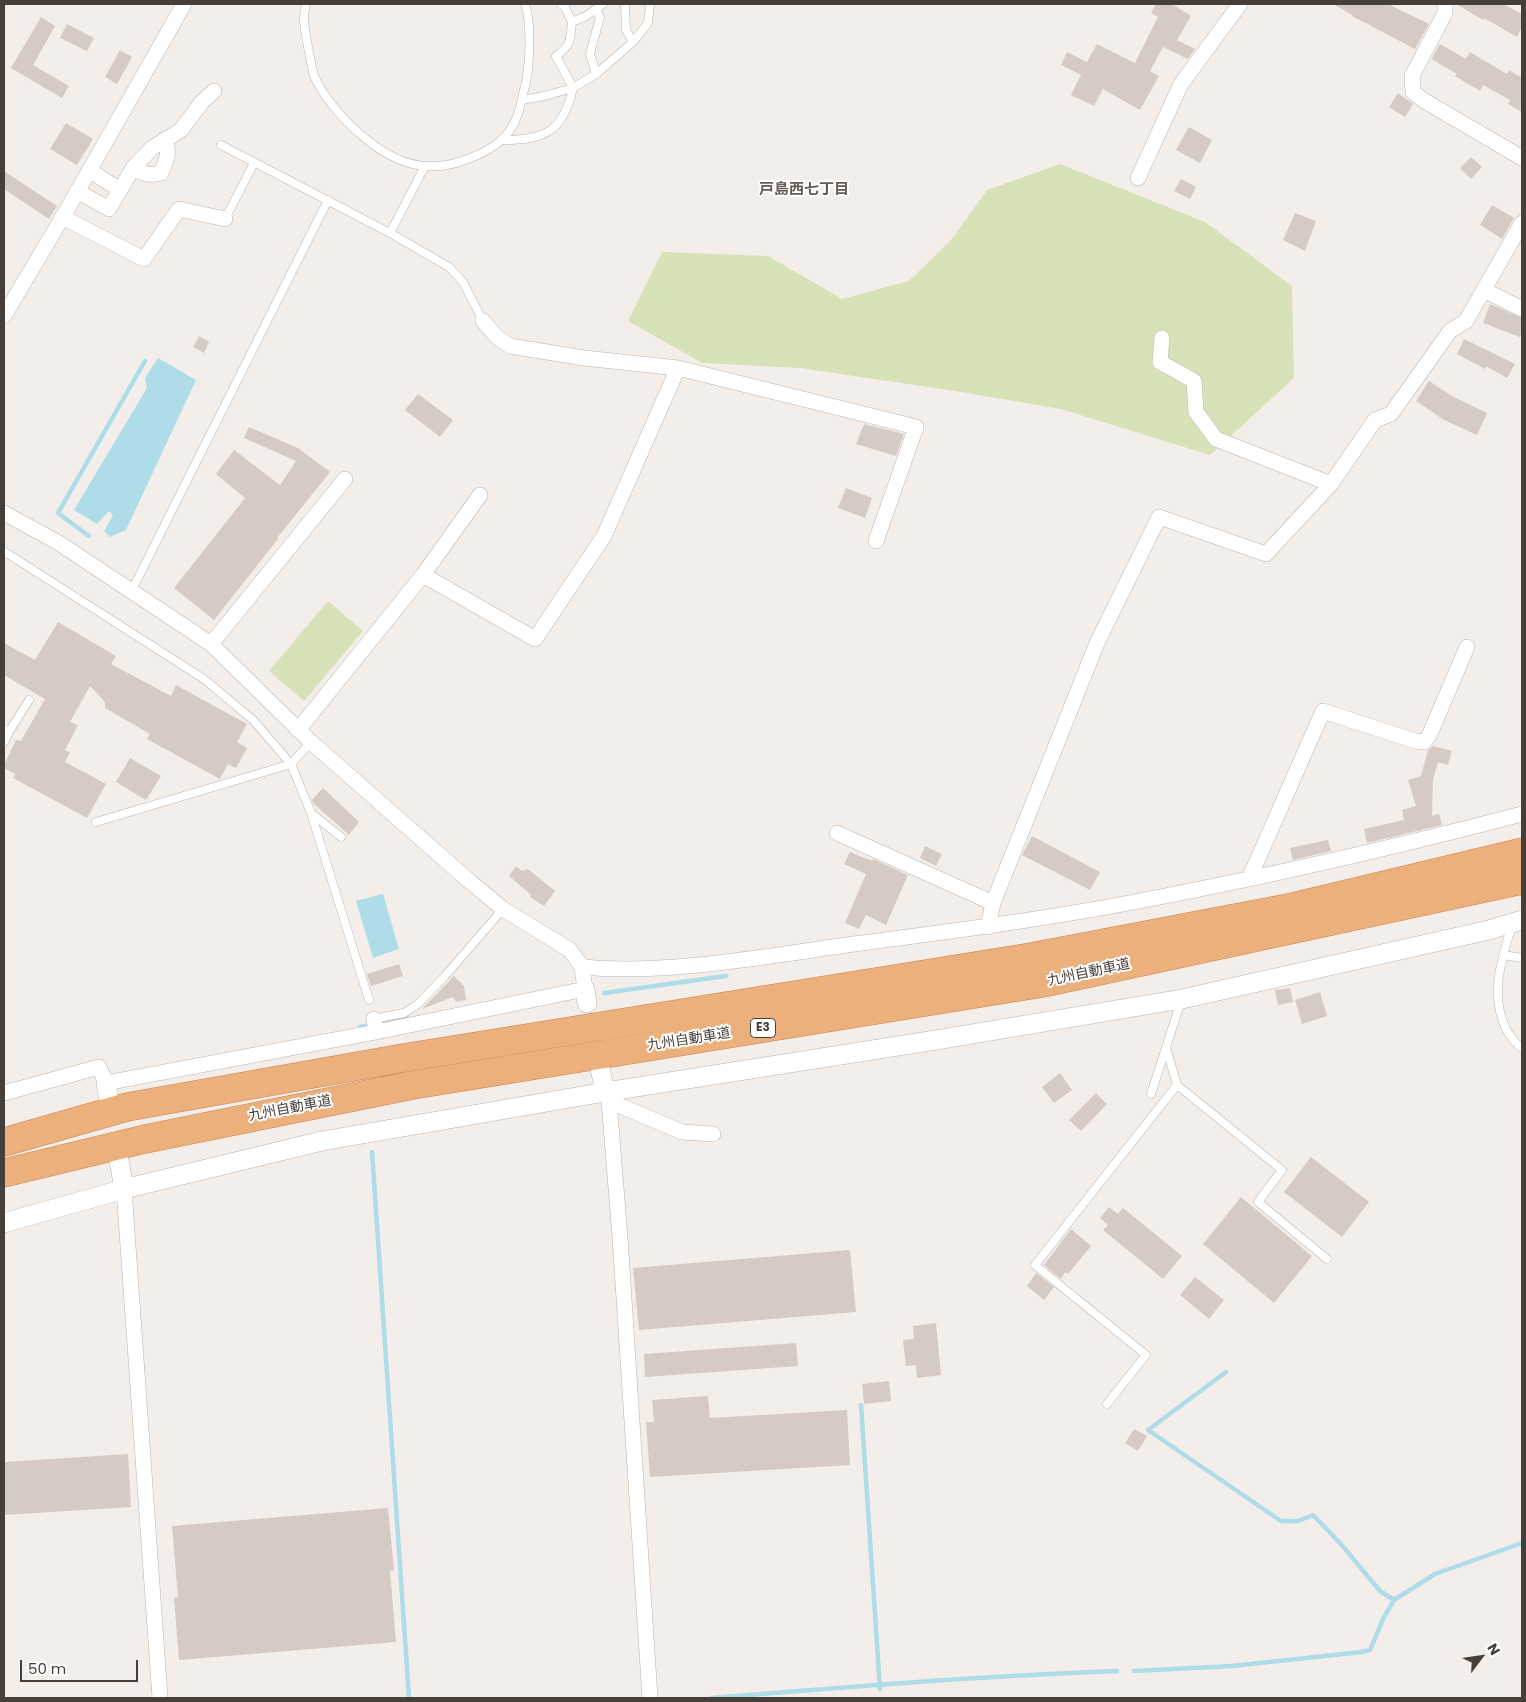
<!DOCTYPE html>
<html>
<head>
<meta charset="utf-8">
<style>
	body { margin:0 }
	#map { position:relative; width:1526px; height:1702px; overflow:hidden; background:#f3eeea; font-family:Poppins,sans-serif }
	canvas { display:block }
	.frame { position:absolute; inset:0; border:5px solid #463e39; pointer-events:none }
	.north { position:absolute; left:1456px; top:1632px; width:50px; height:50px; -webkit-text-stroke:4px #fff; paint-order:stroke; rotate:59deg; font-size:14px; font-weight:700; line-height:20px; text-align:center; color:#463e39 }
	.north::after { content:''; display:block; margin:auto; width:18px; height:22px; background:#463e39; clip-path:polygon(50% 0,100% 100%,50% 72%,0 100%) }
	.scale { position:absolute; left:20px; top:1660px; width:118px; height:22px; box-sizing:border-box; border:2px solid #463e39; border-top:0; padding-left:6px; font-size:15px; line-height:18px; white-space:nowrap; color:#463e39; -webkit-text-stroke:4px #fff; paint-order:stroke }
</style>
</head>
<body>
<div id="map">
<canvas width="1526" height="1702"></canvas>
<div class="frame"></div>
<div class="north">N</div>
<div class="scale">50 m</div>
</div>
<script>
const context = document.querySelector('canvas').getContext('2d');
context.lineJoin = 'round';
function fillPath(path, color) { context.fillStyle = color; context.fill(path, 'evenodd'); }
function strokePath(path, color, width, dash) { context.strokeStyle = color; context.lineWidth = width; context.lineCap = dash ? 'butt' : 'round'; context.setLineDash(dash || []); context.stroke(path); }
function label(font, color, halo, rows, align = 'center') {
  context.font = font + ' Poppins,"Noto Sans JP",sans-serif'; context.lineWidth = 4; context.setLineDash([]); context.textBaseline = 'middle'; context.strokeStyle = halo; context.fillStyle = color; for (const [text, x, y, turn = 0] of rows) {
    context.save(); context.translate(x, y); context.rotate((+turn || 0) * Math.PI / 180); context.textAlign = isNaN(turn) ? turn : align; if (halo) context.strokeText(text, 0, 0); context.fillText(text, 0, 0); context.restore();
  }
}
const green = new Path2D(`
	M 1060,164 L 1205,222 L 1292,286 L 1294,378 L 1210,455 L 1061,409 L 955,391 L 800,368 L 702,363 L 628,321 L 662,252 L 768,256 L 842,299 L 909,281 L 952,239 L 987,190 Z
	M 328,601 L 363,631 L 304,701 L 269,671 Z`);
const water = new Path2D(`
	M 158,358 L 196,380 L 126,530 L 110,537 L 104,531 L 113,515 L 109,511 L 97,524 L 74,510 L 147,388 L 145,378 Z
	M 383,894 L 399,949 L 373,958 L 356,901 Z`);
const stream = new Path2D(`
	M 89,536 L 58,513 L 145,361
	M 604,993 L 726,976
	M 360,1027 L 407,1018
	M 372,1152 L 409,1698
	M 1226,1372 L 1148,1430 L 1281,1521 L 1298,1521 L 1313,1515 L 1340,1543 L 1380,1591 L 1394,1600
	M 861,1405 L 880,1689
	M 1134,1671 L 1232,1666 L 1362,1652 L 1370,1650 L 1383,1619 L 1394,1600 L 1435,1574 L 1522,1543
	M 711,1698 C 846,1687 982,1676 1117,1671`);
const building = new Path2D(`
	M 1156,4 L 1172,4 L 1191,16 L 1177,40 L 1195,49 L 1188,59 L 1163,47 L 1150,71 L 1159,76 L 1140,110 L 1103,89 L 1094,106 L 1071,95 L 1081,75 L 1061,65 L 1067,52 L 1087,62 L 1097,44 L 1135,63 L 1158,17 L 1151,13 Z
	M 1333,4 L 1388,4 L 1429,24 L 1415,49 L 1352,16 L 1352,15 Z
	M 1456,4 L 1503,4 L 1522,14 L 1522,27 L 1517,37 L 1484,18 L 1483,20 Z
	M 41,17 L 55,26 L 33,65 L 69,86 L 62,98 L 11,68 Z
	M 67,24 L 94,38 L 87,51 L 60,38 Z
	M 1440,44 L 1466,59 L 1470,52 L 1507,74 L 1509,70 L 1522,78 L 1522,112 L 1508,104 L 1510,100 L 1483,85 L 1480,91 L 1455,76 L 1457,74 L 1433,60 L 1432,58 Z
	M 120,50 L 132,57 L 117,84 L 105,77 Z
	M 1398,93 L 1413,104 L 1405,117 L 1389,107 Z
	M 66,123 L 93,139 L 77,165 L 50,149 Z
	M 1189,127 L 1212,140 L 1200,163 L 1176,150 Z
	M 1471,157 L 1482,167 L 1471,179 L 1460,168 Z
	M 4,171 L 57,206 L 49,219 L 4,189 Z
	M 1181,179 L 1196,187 L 1190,199 L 1174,191 Z
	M 1492,205 L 1514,218 L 1502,239 L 1480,225 Z
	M 1295,213 L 1316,221 L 1305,251 L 1283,240 Z
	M 1490,304 L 1522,318 L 1522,330 L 1520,337 L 1483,323 Z
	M 199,336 L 209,342 L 204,353 L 193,347 Z
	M 1464,339 L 1515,364 L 1507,378 L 1486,366 L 1485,369 L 1457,354 Z
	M 1429,381 L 1452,396 L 1487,413 L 1477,435 L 1444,420 L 1416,401 Z
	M 418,394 L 453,420 L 440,437 L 405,410 Z
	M 864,424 L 904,434 L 896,456 L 856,444 Z
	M 249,427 L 298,448 L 330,472 L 277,538 L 278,539 L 214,620 L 174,588 L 245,498 L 216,474 L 234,450 L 280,485 L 296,461 L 244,438 Z
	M 846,488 L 872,498 L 865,518 L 838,508 Z
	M 58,622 L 116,656 L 111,664 L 171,696 L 176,685 L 247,724 L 237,742 L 247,748 L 236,768 L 228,764 L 220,779 L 147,739 L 150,734 L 105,708 L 105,702 L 90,686 L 70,722 L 78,725 L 65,750 L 70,753 L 65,762 L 106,784 L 87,818 L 13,778 L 15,774 L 4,768 L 4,765 L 16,740 L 21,741 L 45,699 L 4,675 L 4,643 L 35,660 Z
	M 1433,746 L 1452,751 L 1448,765 L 1438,762 L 1433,780 L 1432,816 L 1439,814 L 1442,825 L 1367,843 L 1364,829 L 1404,820 L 1402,810 L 1416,806 L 1408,780 L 1421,776 L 1428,750 Z
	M 130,758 L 161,776 L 146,800 L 116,782 Z
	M 323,788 L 359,822 L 349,835 L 313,803 L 312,800 Z
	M 1032,836 L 1100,872 L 1090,890 L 1022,855 Z
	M 1328,840 L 1331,851 L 1293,860 L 1290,848 Z
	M 925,846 L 942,854 L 936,866 L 920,858 Z
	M 850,852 L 872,861 L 873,859 L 908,875 L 886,925 L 866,915 L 859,929 L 845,923 L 866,874 L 844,864 Z
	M 516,866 L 522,871 L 528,869 L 555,891 L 544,906 L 530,897 L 531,895 L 509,876 Z
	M 399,964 L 403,976 L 371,986 L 367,974 Z
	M 454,976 L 464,986 L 466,1000 L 456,1002 L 453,997 L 422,1009 Z
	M 1290,988 L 1293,1002 L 1278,1005 L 1275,990 Z
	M 1320,992 L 1327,1016 L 1302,1024 L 1295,1000 Z
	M 1060,1073 L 1072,1090 L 1054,1103 L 1042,1087 Z
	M 1096,1093 L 1107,1104 L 1081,1131 L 1069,1120 Z
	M 1311,1157 L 1369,1202 L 1342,1237 L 1284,1192 Z
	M 1241,1197 L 1312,1256 L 1274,1303 L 1203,1244 Z
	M 1109,1207 L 1118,1214 L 1123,1208 L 1182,1256 L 1163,1279 L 1103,1230 L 1108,1225 L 1100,1218 Z
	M 1071,1229 L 1091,1246 L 1068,1274 L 1065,1272 L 1061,1279 L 1044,1265 Z
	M 850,1250 L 856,1312 L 639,1330 L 633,1268 Z
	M 1036,1273 L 1054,1287 L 1044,1300 L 1027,1286 Z
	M 1195,1277 L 1224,1300 L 1209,1319 L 1180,1295 Z
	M 936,1323 L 941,1375 L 917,1378 L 916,1365 L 906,1366 L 903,1340 L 914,1339 L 913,1326 Z
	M 796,1343 L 798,1366 L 645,1377 L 644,1354 Z
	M 889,1381 L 891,1401 L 864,1404 L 862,1384 Z
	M 708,1396 L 710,1418 L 847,1410 L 850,1465 L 650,1477 L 646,1422 L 654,1422 L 652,1400 Z
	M 1134,1429 L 1147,1436 L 1138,1451 L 1125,1443 Z
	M 128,1454 L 131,1507 L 4,1515 L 4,1462 Z
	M 388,1508 L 394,1570 L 390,1571 L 396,1642 L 179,1660 L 174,1598 L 178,1597 L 172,1526 Z`);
const service = new Path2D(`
	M 306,4 C 305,9 304,14 304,19 C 304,26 312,72 315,78 C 333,115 384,165 427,166 C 446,167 458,163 475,156 C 492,149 509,137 516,119 C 520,110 522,100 524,90 C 530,71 532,22 525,4
	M 561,4 L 565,7 L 572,22
	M 625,4 L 626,30 L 633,42
	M 596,74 L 590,54 L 600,17 L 596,10
	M 522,100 L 544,96 L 573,88 L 596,74 L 633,42 L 648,23 L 650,4
	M 502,140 C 545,140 563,132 573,88 L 556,56 C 572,45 570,39 572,22 L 586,16 L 603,4
	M 221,145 L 390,233 L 425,166
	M 225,219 L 254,163
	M 390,233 L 449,267 L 463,282 L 483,321
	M 4,554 L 5,552 L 204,679 L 253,720 L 291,764 L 96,822
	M 131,592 L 328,200
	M 4,729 L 9,732 L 29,700
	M 4,742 L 9,732
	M 311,742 L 291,764 L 311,813 L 341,837
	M 311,813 L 369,1000
	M 1512,925 C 1501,961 1489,996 1507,1031 C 1511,1037 1516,1045 1522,1048
	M 1503,955 L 1522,958
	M 374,1019 L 404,1013 L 418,1004 L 445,976 L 503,909
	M 1177,1085 L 1282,1170 L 1258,1202 L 1327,1259
	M 1151,1094 L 1181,1001
	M 1107,1404 L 1146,1355 L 1035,1265 L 1177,1085 L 1166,1047`);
const minor = new Path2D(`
	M 1445,4 L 1445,13 L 1412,76 L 1413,92 L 1423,100 L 1522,158
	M 133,168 C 143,174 150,176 161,173 C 166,161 171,152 164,140
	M 1138,178 L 1181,84 L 1240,4
	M 120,190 L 133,168 L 152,148 L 181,130 L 202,102 L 214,91
	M 77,191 L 109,209 L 120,190 L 89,170
	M 62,217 L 144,259 L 179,209 L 225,219
	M 1484,290 L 1522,309
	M 4,316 L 68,208 L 184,4
	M 483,321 L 497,337 L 510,346 L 584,358 L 678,368 L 916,427 L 876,541
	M 1162,338 L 1160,362 L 1194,381 L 1196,412 L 1216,439 L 1331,484 L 1375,420 L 1391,414 L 1450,331 L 1466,321 L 1522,223
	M 4,513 L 59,543 L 211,644 L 311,742 L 468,880 L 503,909 L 570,950 L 582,967 L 585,989 L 376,1032 L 374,1019
	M 423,575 L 535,639 L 604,536 L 678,368
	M 211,644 L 345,479
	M 298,730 L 423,575 L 480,495
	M 837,833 L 993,903
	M 1249,879 L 1323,711 L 1415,741 L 1424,742 L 1429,736 L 1467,647
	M 988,927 L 993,903 L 1097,643 L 1159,517 L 1266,554 L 1331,484
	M 582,967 C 669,975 767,956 854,944 C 946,932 1038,920 1129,903 C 1261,878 1392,848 1522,814
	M 611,1092 L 609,1101 L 620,1237 L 650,1698
	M 4,1093 L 99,1067 L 106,1083 L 376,1032
	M 609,1101 L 682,1132 L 713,1134
	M 124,1189 L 160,1698`);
const tertiary = new Path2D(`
	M 585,989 L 587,1003
	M 600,1068 L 605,1092
	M 106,1083 L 109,1099
	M 119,1160 L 124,1189
	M 4,1223 L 124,1189 L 322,1141 L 605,1092 L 936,1040 L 1182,999 L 1489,930 L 1522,920`);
const motorway = new Path2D(`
	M 4,1142 L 127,1107 L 403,1058 L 1031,957 L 1288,908 L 1522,852
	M 4,1173 L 145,1139 L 413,1085 L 1043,983 L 1522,880`);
const shields = [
	[763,1028,25]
];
const shieldNames = [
	["E3",763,1028]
];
const streetNames = [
	["九州自動車道",1089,973,-12],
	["九州自動車道",689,1040,-9],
	["九州自動車道",290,1109,-11]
];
const neighbourhoodNames = [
	["戸島西七丁目",804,190]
];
fillPath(green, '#d8e2b8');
fillPath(water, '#aedce8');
strokePath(stream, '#aedce8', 4.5);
fillPath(building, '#d6cbc4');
strokePath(service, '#bdb4ae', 9);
strokePath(minor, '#bdb4ae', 16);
strokePath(tertiary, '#bdb4ae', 20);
strokePath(motorway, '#cb824d', 29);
strokePath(service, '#fff', 8);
strokePath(minor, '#fff', 15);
strokePath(tertiary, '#fff', 19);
strokePath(motorway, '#ecb07c', 28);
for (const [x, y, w] of shields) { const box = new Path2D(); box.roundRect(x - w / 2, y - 9.5, w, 19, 4); context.fillStyle = '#fff'; context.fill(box); strokePath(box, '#463e39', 1); }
label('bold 12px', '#463e39', null, shieldNames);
label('14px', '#463e39', '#fff', streetNames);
label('bold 15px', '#685a52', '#fff', neighbourhoodNames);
</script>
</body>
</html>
